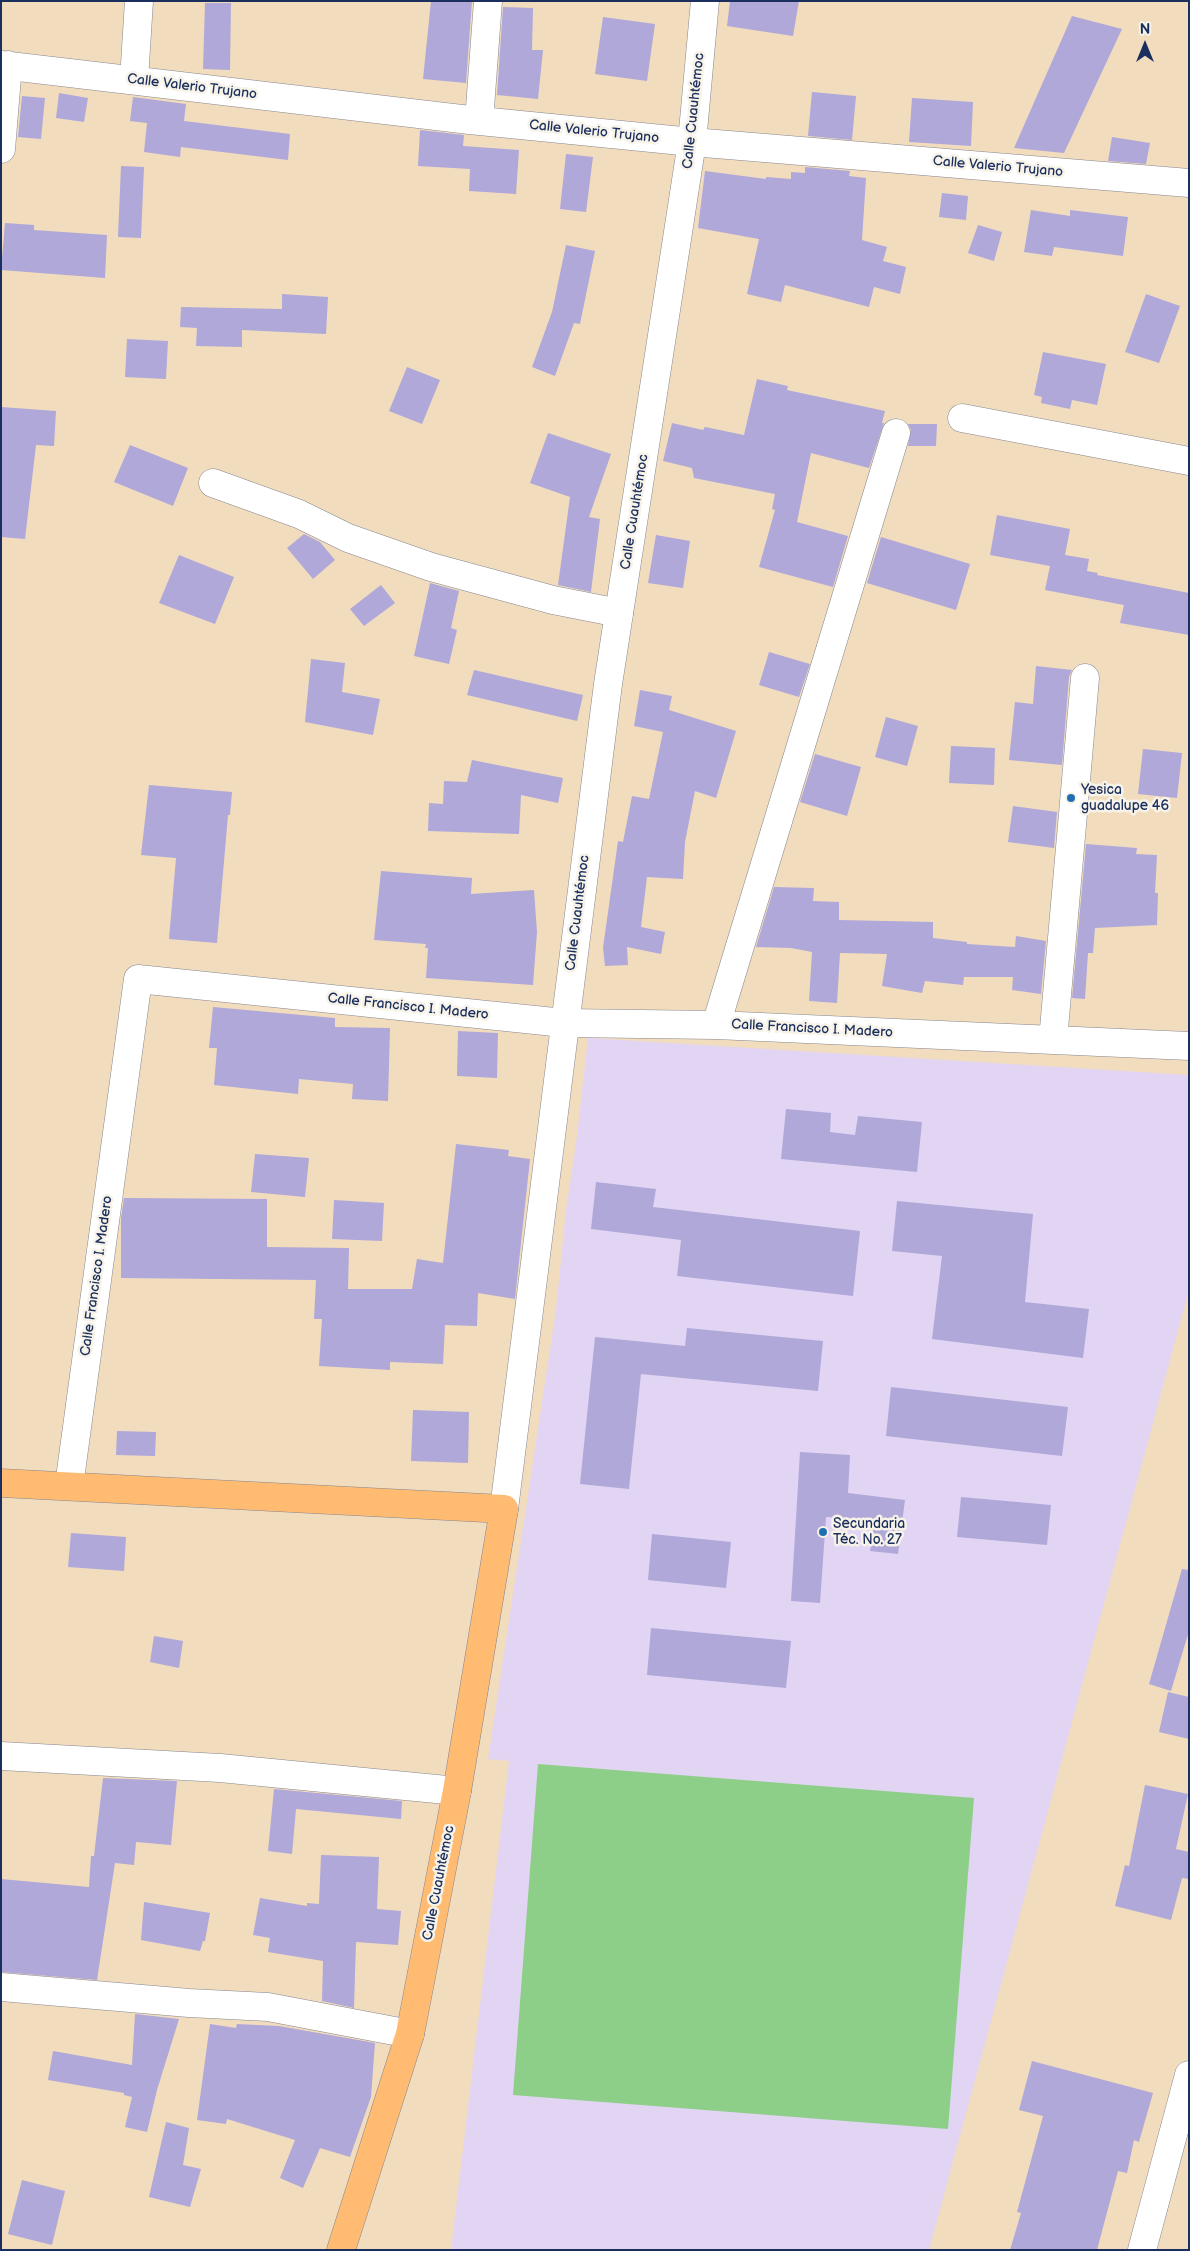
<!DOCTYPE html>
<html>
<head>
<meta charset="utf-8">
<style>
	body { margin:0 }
	#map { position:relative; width:1190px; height:2251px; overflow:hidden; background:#f2dcbe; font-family:"Balsamiq Sans",sans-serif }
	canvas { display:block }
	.frame { position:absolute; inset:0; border:2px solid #1b2f5e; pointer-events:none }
	.north { position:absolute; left:1120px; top:20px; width:50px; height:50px; -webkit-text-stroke:4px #f7f3e8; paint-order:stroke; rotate:0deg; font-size:14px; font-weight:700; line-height:20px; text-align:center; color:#1b2f5e }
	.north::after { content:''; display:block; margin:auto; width:18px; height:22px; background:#1b2f5e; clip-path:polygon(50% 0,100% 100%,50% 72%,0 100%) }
</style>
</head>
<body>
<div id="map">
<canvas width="1190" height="2251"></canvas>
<div class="frame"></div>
<div class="north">N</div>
</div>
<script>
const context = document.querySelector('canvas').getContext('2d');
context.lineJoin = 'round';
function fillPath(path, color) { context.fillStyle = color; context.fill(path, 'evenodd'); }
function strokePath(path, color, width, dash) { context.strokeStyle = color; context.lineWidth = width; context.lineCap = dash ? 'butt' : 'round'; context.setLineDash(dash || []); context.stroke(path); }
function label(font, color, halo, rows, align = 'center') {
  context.font = font + ' "Balsamiq Sans",sans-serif'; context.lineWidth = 5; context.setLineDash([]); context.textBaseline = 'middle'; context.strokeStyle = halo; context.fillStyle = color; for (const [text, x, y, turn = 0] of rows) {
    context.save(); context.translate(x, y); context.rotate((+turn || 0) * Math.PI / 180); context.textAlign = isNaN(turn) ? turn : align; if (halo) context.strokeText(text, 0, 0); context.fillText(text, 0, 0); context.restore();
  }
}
const built = new Path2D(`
	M 588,1038 L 1189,1075 L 1189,1290 L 929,2250 L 451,2250 L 509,1761 L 488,1759 L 556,1310 L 566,1210 L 576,1144 Z`);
const green = new Path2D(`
	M 538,1764 L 974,1798 L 948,2129 L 513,2095 Z`);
const building = new Path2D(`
	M 431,1 L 472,1 L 466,83 L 423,79 Z
	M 730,1 L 799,1 L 793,36 L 727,26 Z
	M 205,3 L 231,3 L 230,70 L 203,69 Z
	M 503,7 L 533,8 L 532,50 L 543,50 L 538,99 L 497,95 Z
	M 1072,16 L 1122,29 L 1064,153 L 1014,148 Z
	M 603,17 L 655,24 L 647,81 L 595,74 Z
	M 812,92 L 856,96 L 852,140 L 808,136 Z
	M 59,93 L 88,98 L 84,122 L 56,118 Z
	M 22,96 L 45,98 L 41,139 L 18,137 Z
	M 133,97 L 186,104 L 184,121 L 290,134 L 288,160 L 181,147 L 180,157 L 144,152 L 147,123 L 130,121 Z
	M 912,98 L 973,102 L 971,146 L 909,142 Z
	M 420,130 L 464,135 L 463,146 L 519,150 L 516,194 L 469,191 L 470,169 L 418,166 Z
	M 1112,137 L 1150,143 L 1146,164 L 1108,161 Z
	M 566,154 L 593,157 L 586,212 L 560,209 Z
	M 121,166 L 144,167 L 141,238 L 118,237 Z
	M 805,167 L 850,171 L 849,176 L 866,178 L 862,240 L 887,247 L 883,261 L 906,267 L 900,294 L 874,287 L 869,307 L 785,285 L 781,302 L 747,294 L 759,239 L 698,228 L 705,171 L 766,179 L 766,177 L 791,179 L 791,172 L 805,173 Z
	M 942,193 L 968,196 L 966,220 L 939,217 Z
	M 1031,210 L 1070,216 L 1070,210 L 1128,217 L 1123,256 L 1054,247 L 1052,256 L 1024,252 Z
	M 5,223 L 34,225 L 34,230 L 107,235 L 105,278 L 1,270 Z
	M 978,225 L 1002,232 L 994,261 L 968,253 Z
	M 566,245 L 595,251 L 580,324 L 574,323 L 555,376 L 532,367 L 552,312 Z
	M 282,294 L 328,297 L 326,334 L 242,330 L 242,347 L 196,346 L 197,328 L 180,327 L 181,307 L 282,309 Z
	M 1146,294 L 1180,306 L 1159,363 L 1125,352 Z
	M 127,339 L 168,341 L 166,379 L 125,377 Z
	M 1043,352 L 1106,364 L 1097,405 L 1072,400 L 1070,409 L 1041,403 L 1042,397 L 1034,395 Z
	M 407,367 L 440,380 L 422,424 L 389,411 Z
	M 757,379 L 788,386 L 787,390 L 885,411 L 882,423 L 884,423 L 869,468 L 811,453 L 797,522 L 848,536 L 833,587 L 759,567 L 775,510 L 772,509 L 775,494 L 694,478 L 692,468 L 663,461 L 672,423 L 703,430 L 705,427 L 744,435 Z
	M 1,407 L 56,411 L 54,446 L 36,445 L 25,539 L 1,537 Z
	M 908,424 L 937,424 L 936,446 L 908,446 L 911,430 Z
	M 548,433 L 611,454 L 589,517 L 600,519 L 591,592 L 558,585 L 570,497 L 530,483 Z
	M 130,445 L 188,468 L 173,506 L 114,482 Z
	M 997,515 L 1070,529 L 1065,555 L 1089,559 L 1087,571 L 1098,573 L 1097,575 L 1189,593 L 1189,635 L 1120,623 L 1124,605 L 1045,590 L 1050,566 L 990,555 Z
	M 304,534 L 320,542 L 335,560 L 313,579 L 287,548 Z
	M 656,535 L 690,541 L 683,588 L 648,583 Z
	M 881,537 L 970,564 L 956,610 L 867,583 Z
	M 179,555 L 234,577 L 215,624 L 159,603 Z
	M 430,583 L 459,591 L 451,628 L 457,630 L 449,664 L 414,656 Z
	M 381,585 L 395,603 L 364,626 L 350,609 Z
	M 769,652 L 810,664 L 799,697 L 759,685 Z
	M 311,659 L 345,663 L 342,692 L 380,699 L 373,735 L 305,722 Z
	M 1036,666 L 1072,670 L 1069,677 L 1062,765 L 1009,760 L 1015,702 L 1033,704 Z
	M 474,670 L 583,695 L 577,721 L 467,695 Z
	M 640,690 L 672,696 L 669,710 L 736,731 L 716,798 L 695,791 L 685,842 L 683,879 L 647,877 L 641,927 L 665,932 L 661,954 L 627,947 L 628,965 L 605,966 L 603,948 L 618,841 L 623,842 L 632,796 L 649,799 L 663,732 L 634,726 Z
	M 886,717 L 918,726 L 907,766 L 875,757 Z
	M 951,746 L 995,748 L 994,785 L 949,783 Z
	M 1143,749 L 1182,753 L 1177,798 L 1138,794 Z
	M 815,754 L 861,767 L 847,816 L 800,802 Z
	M 472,760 L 563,778 L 558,803 L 521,795 L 519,834 L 428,831 L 429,803 L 443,804 L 444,781 L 467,782 Z
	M 149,785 L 232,792 L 230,815 L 228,815 L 217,943 L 169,939 L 176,858 L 141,855 Z
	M 1013,806 L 1057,812 L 1054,848 L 1008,842 Z
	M 1086,844 L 1137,848 L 1136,854 L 1157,855 L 1155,893 L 1158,893 L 1157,925 L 1095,928 L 1093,953 L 1088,953 L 1085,999 L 1072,998 Z
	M 381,871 L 472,878 L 471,894 L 534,890 L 537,932 L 533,985 L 426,978 L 428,948 L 425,948 L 426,944 L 374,940 Z
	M 774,887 L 814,888 L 813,901 L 839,902 L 839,920 L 933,922 L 933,938 L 967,942 L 967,944 L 1015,947 L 1016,936 L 1046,941 L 1041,994 L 1012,990 L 1013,977 L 964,977 L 963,985 L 925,981 L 922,993 L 882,986 L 887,954 L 840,953 L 837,1003 L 809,1001 L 812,952 L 791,948 L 756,947 Z
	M 213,1007 L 335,1018 L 335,1027 L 390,1028 L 388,1101 L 352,1099 L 353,1084 L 299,1079 L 298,1094 L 214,1085 L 217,1048 L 209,1048 Z
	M 458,1031 L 498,1033 L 497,1078 L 457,1076 Z
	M 786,1109 L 831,1113 L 830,1132 L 855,1135 L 858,1116 L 922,1122 L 917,1172 L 781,1159 Z
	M 456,1144 L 509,1150 L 508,1156 L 530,1159 L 515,1299 L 478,1293 L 477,1326 L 445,1325 L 443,1364 L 390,1362 L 390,1370 L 319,1366 L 322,1319 L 314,1319 L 316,1280 L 121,1278 L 121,1218 L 124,1198 L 267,1199 L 267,1247 L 349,1248 L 348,1289 L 412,1289 L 417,1259 L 443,1263 Z
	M 255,1154 L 309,1158 L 305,1197 L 251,1192 Z
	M 596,1182 L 656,1189 L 653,1207 L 860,1231 L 853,1296 L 677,1276 L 681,1240 L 591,1229 Z
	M 334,1200 L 384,1203 L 382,1241 L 332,1239 Z
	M 897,1201 L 1033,1214 L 1025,1302 L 1089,1309 L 1083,1358 L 932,1339 L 942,1256 L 892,1251 Z
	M 687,1328 L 823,1341 L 818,1391 L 641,1374 L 629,1489 L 580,1484 L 595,1337 L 685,1346 Z
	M 891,1387 L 1068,1407 L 1062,1456 L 886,1436 Z
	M 413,1410 L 469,1412 L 468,1463 L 411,1461 Z
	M 117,1431 L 156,1432 L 155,1456 L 116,1455 Z
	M 800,1452 L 850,1455 L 848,1493 L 905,1500 L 898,1554 L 870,1551 L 874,1520 L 826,1517 L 820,1603 L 791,1601 Z
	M 961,1497 L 1051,1505 L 1047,1545 L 957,1537 Z
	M 71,1533 L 126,1537 L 124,1571 L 68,1567 Z
	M 652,1534 L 731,1542 L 726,1588 L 648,1580 Z
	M 1182,1569 L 1189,1570 L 1189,1631 L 1171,1691 L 1149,1684 Z
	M 651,1628 L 791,1641 L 786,1688 L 647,1675 Z
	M 154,1636 L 183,1641 L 179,1668 L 150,1662 Z
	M 1168,1692 L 1189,1697 L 1189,1739 L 1159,1732 Z
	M 103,1778 L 177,1781 L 171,1845 L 136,1842 L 134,1865 L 115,1863 L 97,1980 L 1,1972 L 1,1879 L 89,1887 L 91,1856 L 94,1856 Z
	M 1145,1785 L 1188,1794 L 1176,1849 L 1189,1852 L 1189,1879 L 1182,1878 L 1171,1920 L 1115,1906 L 1125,1865 L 1129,1866 Z
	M 274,1789 L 402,1801 L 401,1819 L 296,1809 L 292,1854 L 268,1851 Z
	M 321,1855 L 379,1857 L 377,1909 L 401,1911 L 398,1945 L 356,1942 L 354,2008 L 322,2001 L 323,1961 L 268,1952 L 270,1938 L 253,1935 L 260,1898 L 307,1906 L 307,1903 L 319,1904 Z
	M 144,1902 L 210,1913 L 205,1941 L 203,1941 L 200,1951 L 141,1940 Z
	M 135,2014 L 179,2019 L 157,2090 L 147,2132 L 125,2127 L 132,2097 L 124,2095 L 124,2093 L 48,2080 L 53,2051 L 132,2065 Z
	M 210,2024 L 236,2028 L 237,2024 L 279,2026 L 375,2043 L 371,2097 L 350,2157 L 320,2148 L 303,2188 L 280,2178 L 295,2140 L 227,2119 L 226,2124 L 197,2120 Z
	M 1032,2061 L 1153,2093 L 1139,2142 L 1134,2140 L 1127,2173 L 1118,2171 L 1097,2250 L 1010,2250 L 1021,2213 L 1017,2212 L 1043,2116 L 1019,2110 Z
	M 166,2122 L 189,2128 L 183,2165 L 201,2169 L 190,2207 L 149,2197 Z
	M 22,2180 L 65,2191 L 52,2245 L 8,2234 Z`);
const minor = new Path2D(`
	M 1,65 L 470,120 L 692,142 L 1189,183
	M 134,80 L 139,1
	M 479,121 L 488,1
	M 1,149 L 8,65
	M 962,418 L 1189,461
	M 213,483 L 299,514 L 348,538 L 431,567 L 553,600 L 619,613
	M 716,1025 L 896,433
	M 1053,1040 L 1085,678
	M 69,1486 L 138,979 L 564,1023 L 716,1025 L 1189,1046
	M 1,1756 L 220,1768 L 457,1791
	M 1,1987 L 189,2003 L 268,2007 L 410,2034
	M 1142,2250 L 1189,2075`);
const tertiary = new Path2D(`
	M 504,1509 L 608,684 L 692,142 L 705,1`);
const primary = new Path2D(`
	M 1,1483 L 504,1509 L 457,1791 L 410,2034 L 341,2250`);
const markers = [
	[1071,798,5,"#1f6fb2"],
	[823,1532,5,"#1f6fb2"]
];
const streetNames = [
	["Calle Valerio Trujano",192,87,7],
	["Calle Cuauhtémoc",694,111,-84],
	["Calle Valerio Trujano",594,132,6],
	["Calle Valerio Trujano",998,167,5],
	["Calle Cuauhtémoc",635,512,-81],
	["Calle Cuauhtémoc",578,913,-83],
	["Calle Francisco I. Madero",408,1007,6],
	["Calle Francisco I. Madero",812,1029,3],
	["Calle Francisco I. Madero",97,1276,-82],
	["Calle Cuauhtémoc",439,1883,-79]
];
const poiNames = [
	["Yesica",1081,790],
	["guadalupe 46",1081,806],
	["Secundaria",833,1524],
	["Téc. No. 27",833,1540]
];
fillPath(built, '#e2d4f3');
fillPath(green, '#8dcf88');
fillPath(building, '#afa8d9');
strokePath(minor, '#86868e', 29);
strokePath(tertiary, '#86868e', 29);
strokePath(primary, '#86868e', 29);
strokePath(minor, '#fff', 28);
strokePath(tertiary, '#fff', 28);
strokePath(primary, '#ffbb71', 28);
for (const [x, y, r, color] of markers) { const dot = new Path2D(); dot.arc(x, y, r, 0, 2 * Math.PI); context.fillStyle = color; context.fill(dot); strokePath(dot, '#f7f3e8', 2); }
label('14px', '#1b2f5e', '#f7f3e8', streetNames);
label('14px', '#1b2f5e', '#f7f3e8', poiNames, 'left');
</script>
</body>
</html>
